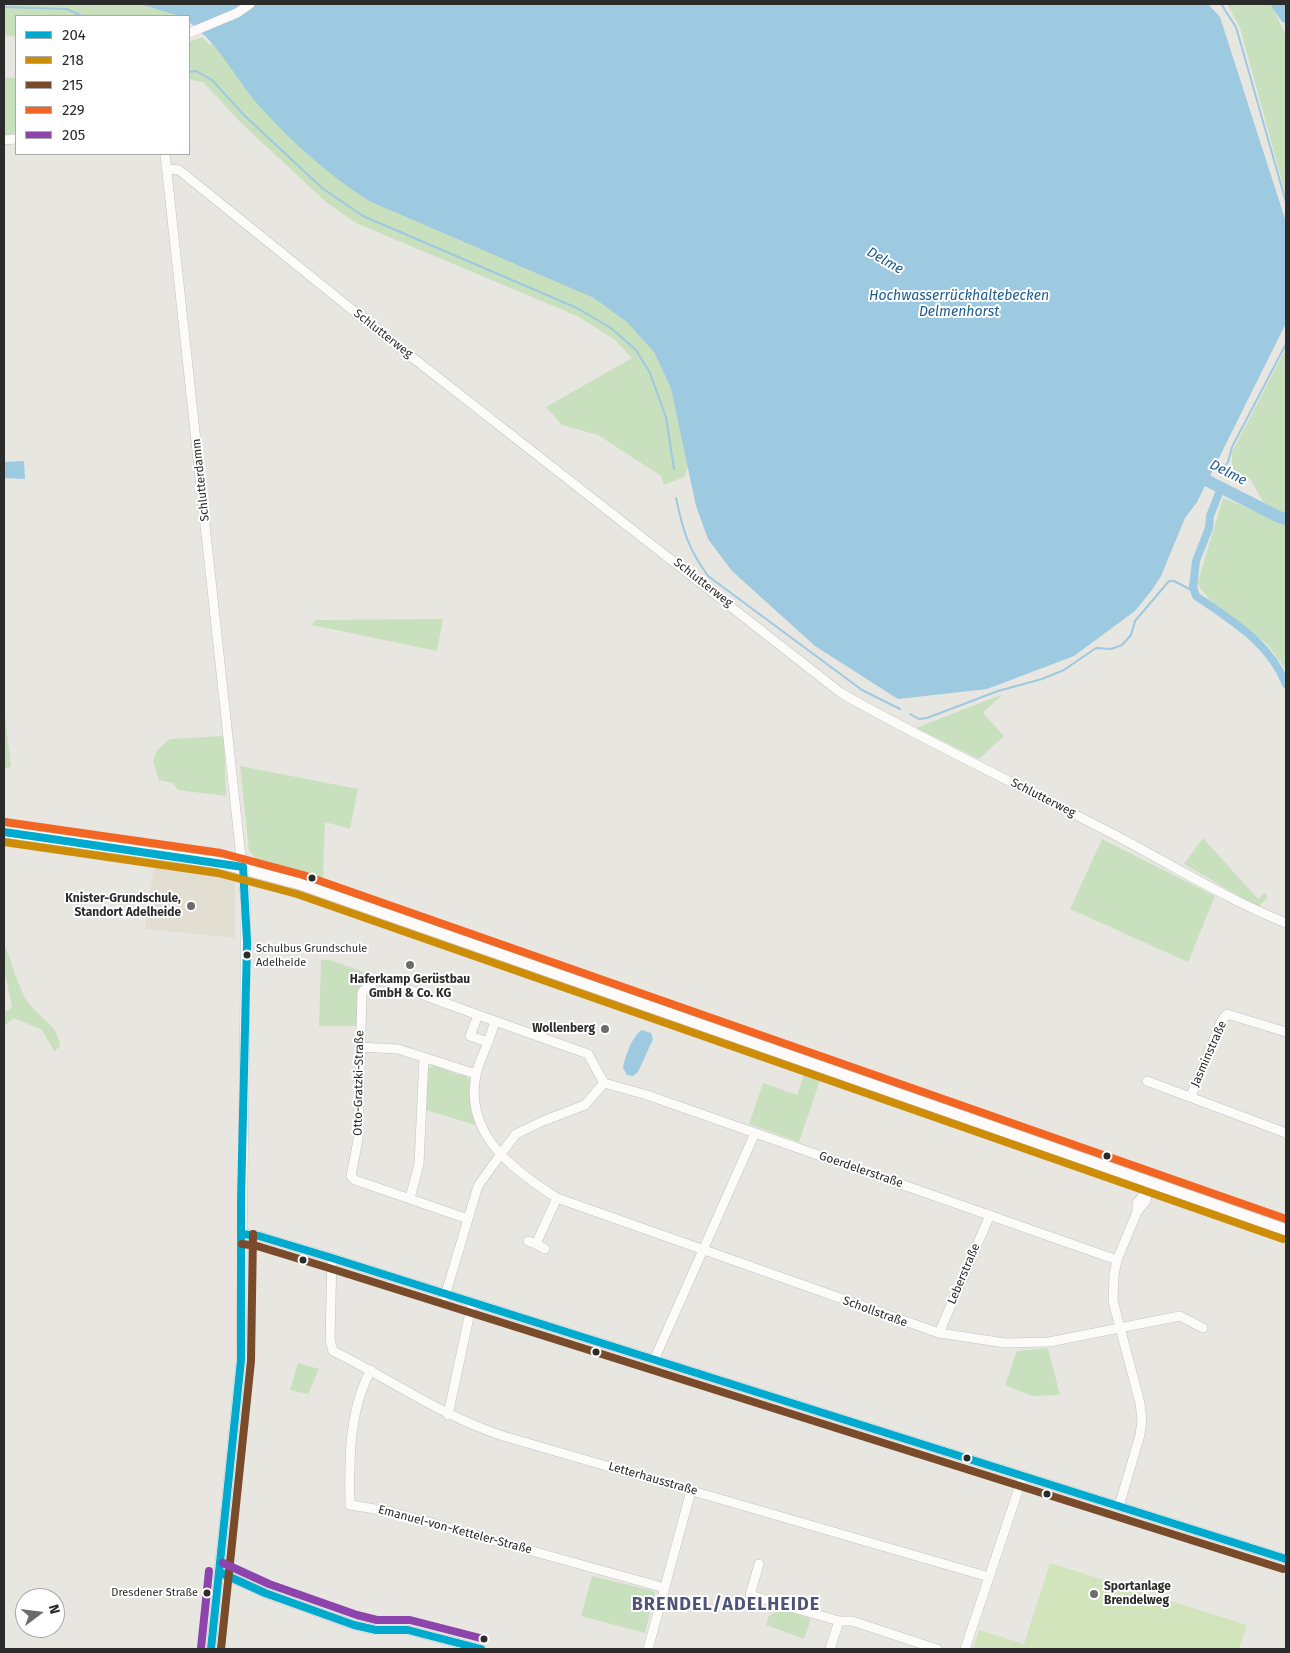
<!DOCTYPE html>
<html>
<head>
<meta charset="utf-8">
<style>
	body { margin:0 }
	#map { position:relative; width:1290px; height:1653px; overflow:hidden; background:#e8e6e1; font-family:"Fira Sans",sans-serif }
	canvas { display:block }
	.frame { position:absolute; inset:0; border:5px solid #2b2b2b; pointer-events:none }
	.legend { position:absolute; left:15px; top:15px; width:175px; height:140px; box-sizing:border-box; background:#fff; border:1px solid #aaa; margin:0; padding:6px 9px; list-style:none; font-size:15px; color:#2b2b2b }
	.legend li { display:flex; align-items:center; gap:10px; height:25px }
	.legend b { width:25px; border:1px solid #aaa }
	.north { position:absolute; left:15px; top:1588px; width:50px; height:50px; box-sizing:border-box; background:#fff; border:1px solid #aaa; border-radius:50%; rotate:75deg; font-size:14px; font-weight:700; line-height:20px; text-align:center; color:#2b2b2b }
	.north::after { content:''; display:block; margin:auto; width:18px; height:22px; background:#6d6c6b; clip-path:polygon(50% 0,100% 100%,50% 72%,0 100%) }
</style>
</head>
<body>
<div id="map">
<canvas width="1290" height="1653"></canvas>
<div class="frame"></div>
<ul class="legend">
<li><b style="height:6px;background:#00a9ce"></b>204</li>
<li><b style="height:6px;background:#ce8d09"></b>218</li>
<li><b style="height:6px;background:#7a4b2a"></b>215</li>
<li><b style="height:6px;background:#f26522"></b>229</li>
<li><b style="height:6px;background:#8e44ad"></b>205</li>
</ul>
<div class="north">N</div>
</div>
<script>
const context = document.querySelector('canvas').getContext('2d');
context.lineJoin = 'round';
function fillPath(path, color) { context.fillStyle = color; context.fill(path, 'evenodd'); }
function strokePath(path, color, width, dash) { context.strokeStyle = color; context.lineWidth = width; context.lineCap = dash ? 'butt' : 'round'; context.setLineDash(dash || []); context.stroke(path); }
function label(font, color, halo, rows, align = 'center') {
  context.font = font + ' "Fira Sans",sans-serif'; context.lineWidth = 4; context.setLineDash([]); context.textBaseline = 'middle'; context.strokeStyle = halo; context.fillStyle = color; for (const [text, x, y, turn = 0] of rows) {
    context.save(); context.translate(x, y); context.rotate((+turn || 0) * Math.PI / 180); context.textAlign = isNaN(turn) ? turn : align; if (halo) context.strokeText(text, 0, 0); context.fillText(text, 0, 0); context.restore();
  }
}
const education = new Path2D(`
	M 154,866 L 224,874 L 235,883 L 235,938 L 145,929 Z`);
const green = new Path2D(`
	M 4,4 L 242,4 L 189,16 L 16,16 L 16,37 L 4,35 Z
	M 1227,4 L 1271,4 L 1286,36 L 1286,196 L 1240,28 Z
	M 202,37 L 210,45 L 214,42 L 613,188 L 697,466 L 687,469 L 684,477 L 664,485 L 661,476 L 598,435 L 562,425 L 546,407 L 632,358 L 615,340 L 577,316 L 356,223 L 326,202 L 242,124 L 203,82 L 191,80 L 189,75 L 189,42 Z
	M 4,78 L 16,78 L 16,134 L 4,135 Z
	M 1286,348 L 1286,514 L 1266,507 L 1250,479 L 1232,471 L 1232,452 Z
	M 1223,498 L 1286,523 L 1286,670 L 1268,645 L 1214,605 L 1197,584 Z
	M 443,619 L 437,651 L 312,625 L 315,620 Z
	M 1003,694 L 983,713 L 1004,736 L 979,759 L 916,728 Z
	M 4,707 L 11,767 L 4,768 Z
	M 224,736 L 226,796 L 178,790 L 173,783 L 159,780 L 153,761 L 157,750 L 170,739 Z
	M 240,766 L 358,789 L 350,829 L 325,822 L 323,878 L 256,859 L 249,850 Z
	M 1203,838 L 1258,899 L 1265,893 L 1268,897 L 1258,907 L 1184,864 Z
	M 1102,839 L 1215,896 L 1188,962 L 1070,909 Z
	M 4,947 L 6,948 C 11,961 22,998 31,1006 C 43,1020 59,1027 60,1047 L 54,1051 L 42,1030 L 14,1018 L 4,1026 L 4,1013 L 12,1007 L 4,969 Z
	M 321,960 L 330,960 L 372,975 L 359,990 L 358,1026 L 319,1026 Z
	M 434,1065 L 459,1075 L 463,1073 L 471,1081 L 471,1109 L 479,1126 L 426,1110 L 424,1103 L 427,1096 L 426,1070 Z
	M 806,1069 L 822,1075 L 799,1142 L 749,1124 L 763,1083 L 797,1095 Z
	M 1048,1348 L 1060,1395 L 1032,1396 L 1005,1385 L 1017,1351 Z
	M 298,1363 L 319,1369 L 308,1394 L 290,1390 Z
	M 592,1576 L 654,1591 L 656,1599 L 653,1600 L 645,1633 L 581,1616 Z
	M 781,1608 L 811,1619 L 804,1639 L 766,1625 L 769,1616 Z`);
const pitch = new Path2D(`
	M 1050,1563 L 1247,1625 L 1239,1649 L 973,1649 L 979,1630 L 1024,1644 Z`);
const water = new Path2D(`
	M 140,4 L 1208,4 L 1220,17 L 1286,222 L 1286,323 L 1197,502 L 1185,518 L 1161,576 L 1152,590 L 1135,611 L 1074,656 L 987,689 L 898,699 L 815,646 L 732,571 L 708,539 L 696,506 L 671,388 L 654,352 L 627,322 L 594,298 L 369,201 C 330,176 294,144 262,109 C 237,82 220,44 189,22 L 189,16 C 173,16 155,8 140,4 Z
	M 24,461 L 25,479 L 4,478 L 4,462 Z
	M 642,1030 L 651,1033 L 653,1039 L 638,1072 L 633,1076 L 627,1075 L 623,1068 C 625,1057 632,1036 642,1030 Z`);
const stream = new Path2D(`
	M 1221,4 L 1236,27 L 1286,202
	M 4,7 L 67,9 L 82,16
	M 189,72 L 196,71 L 212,80 L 244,115 L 322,188 L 363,216 L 577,308 L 611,328 L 636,350 L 650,373 L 666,417 L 674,469
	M 1224,467 L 1228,462 L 1232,447 L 1286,344
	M 676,498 C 683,531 688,548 708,576 L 862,690 L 900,709
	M 910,714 L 919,719 L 927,718 L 998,691 L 1042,679 L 1064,670 L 1096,648 L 1111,649 L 1122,645 L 1131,635 L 1135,621 L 1169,581 L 1174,581 L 1195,592`);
const canal = new Path2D(`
	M 1221,488 L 1210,516 L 1209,528 L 1196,561 L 1193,587 L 1196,596 C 1232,621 1269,642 1286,684`);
const river = new Path2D(`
	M 1277,4 L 1286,17
	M 1192,473 L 1279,517 L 1286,519`);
const street = new Path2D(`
	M 189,33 L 237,13 L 250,4
	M 4,140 L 16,139
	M 165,154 L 246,904 L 241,1360 L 211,1649
	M 168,169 L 179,170 L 371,325 L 841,693 C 929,743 1021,786 1111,833 C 1169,863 1226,899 1286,923
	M 488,1042 C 484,1053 478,1064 476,1075 C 464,1134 513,1170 557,1198 L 939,1333 L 1005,1343 L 1049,1342 L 1180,1316 L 1203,1328
	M 359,1047 L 398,1049 L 476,1074
	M 1147,1081 L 1286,1133
	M 604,1083 L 647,1095 L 1117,1260
	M 1191,1096 L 1221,1022 L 1227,1014 L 1286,1032
	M 410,1198 L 419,1164 L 424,1058
	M 1137,1212 L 1137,1203 L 1146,1192
	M 468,1219 L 355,1180 L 351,1176 L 358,1140 L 362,992 L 374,981 L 385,981 L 478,1015
	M 243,1234 L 259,1236 L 332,1258 L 1286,1559
	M 528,1241 L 536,1244 L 557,1198
	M 536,1244 L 545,1249
	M 332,1258 L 330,1340 L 333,1351 C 392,1380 439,1415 503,1436 L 989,1577
	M 445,1296 L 478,1186 L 500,1155 L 516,1134 L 543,1121 L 585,1105 L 604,1083 L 588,1054 L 478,1015 L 470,1036 L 488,1042 L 495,1022
	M 939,1333 L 990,1215
	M 654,1360 L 755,1133
	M 371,1370 C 349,1409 349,1460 350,1505 L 388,1511 L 665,1588
	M 448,1415 L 472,1303
	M 1119,1506 L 1140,1435 L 1142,1420 L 1140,1403 L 1113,1301 L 1114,1275 L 1117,1260 L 1137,1212 L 1146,1201 L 1149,1182
	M 759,1564 L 750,1595 L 839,1621 L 852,1621 L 937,1649
	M 219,1572 L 265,1593 L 354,1625 L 376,1630 L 408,1630 L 481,1649
	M 648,1649 L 691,1491
	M 830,1649 L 839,1621
	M 965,1649 L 1023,1476`);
const secondary = new Path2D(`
	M 4,832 L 220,863 L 300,884 L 1286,1230`);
const bus1 = new Path2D(`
	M 4,832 L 243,867
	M 243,1234 L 259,1236 L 332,1258 L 1286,1559
	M 219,1572 L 265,1593 L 354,1625 L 376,1630 L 408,1630 L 481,1649
	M 211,1649 L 241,1360 L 241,1201 L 247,942 L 243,867`);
const bus2 = new Path2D(`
	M 4,842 L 218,873 L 297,894 L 1283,1239`);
const bus3 = new Path2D(`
	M 242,1244 L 257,1246 L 329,1268 L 1283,1569
	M 221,1649 L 251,1361 L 253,1234`);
const bus4 = new Path2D(`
	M 5,822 L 221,853 L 303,875 L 1286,1219`);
const bus5 = new Path2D(`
	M 223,1563 L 269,1584 L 357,1615 L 377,1620 L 410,1620 L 484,1639
	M 201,1648 L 209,1571`);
const markers = [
	[312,878,4.5,"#2b2b2b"],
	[191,906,5,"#6d6c6b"],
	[247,955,4.5,"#2b2b2b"],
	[410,965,5,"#6d6c6b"],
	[605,1029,5,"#6d6c6b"],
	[1107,1156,4.5,"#2b2b2b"],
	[303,1260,4.5,"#2b2b2b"],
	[596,1352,4.5,"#2b2b2b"],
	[967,1458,4.5,"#2b2b2b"],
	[1047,1494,4.5,"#2b2b2b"],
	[207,1593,4.5,"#2b2b2b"],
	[1094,1594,5,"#6d6c6b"],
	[484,1639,4.5,"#2b2b2b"]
];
const busNames = [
	["Schulbus Grundschule",256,949],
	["Adelheide",256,963],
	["Dresdener Straße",198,1593,"right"]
];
const streetNames = [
	["Schlutterweg",383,334,38],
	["Schlutterdamm",201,480,-96],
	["Schlutterweg",703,583,38],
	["Schlutterweg",1043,798,27],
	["Jasminstraße",1209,1054,-66],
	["Otto-Gratzki-Straße",359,1083,-89],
	["Goerdelerstraße",861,1170,19],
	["Leberstraße",964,1274,-67],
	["Schollstraße",875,1312,20],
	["Letterhausstraße",653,1479,16],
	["Emanuel-von-Ketteler-Straße",455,1530,15]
];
const poiNames = [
	["Knister-Grundschule,",181,899],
	["Standort Adelheide",181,913],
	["Haferkamp Gerüstbau",410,980,"center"],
	["GmbH & Co. KG",410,994,"center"],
	["Wollenberg",595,1029],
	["Sportanlage",1104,1587,"left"],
	["Brendelweg",1104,1601,"left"]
];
const waterNames = [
	["Delme",885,261,30],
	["Hochwasserrückhaltebecken",959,296],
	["Delmenhorst",959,312],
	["Delme",1228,473,27]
];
const districtNames = [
	["BRENDEL/ADELHEIDE",726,1605]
];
fillPath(education, '#e2ded1');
fillPath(green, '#c9e0be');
fillPath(pitch, '#d1e4bc');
fillPath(water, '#9dc9e1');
strokePath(stream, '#9dc9e1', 2);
strokePath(canal, '#9dc9e1', 8);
strokePath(river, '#9dc9e1', 12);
strokePath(street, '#c2c2c1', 10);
strokePath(secondary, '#c2c2c1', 12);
strokePath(street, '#fcfbfa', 9);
strokePath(secondary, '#fcfbfa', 11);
strokePath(bus1, '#00a9ce', 8);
strokePath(bus2, '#ce8d09', 8);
strokePath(bus3, '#7a4b2a', 8);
strokePath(bus4, '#f26522', 8);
strokePath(bus5, '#8e44ad', 8);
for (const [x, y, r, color] of markers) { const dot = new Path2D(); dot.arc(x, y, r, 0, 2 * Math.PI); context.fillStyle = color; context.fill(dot); strokePath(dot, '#fff', 2); }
label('11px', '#2b2b2b', '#fff', busNames, 'left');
label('12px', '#2b2b2b', '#fff', streetNames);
label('bold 12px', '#2b2b2b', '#fff', poiNames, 'right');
label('italic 14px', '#1c5a8d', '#fff', waterNames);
context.letterSpacing = '1px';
label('bold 18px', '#505376', '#fff', districtNames);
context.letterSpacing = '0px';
</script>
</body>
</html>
